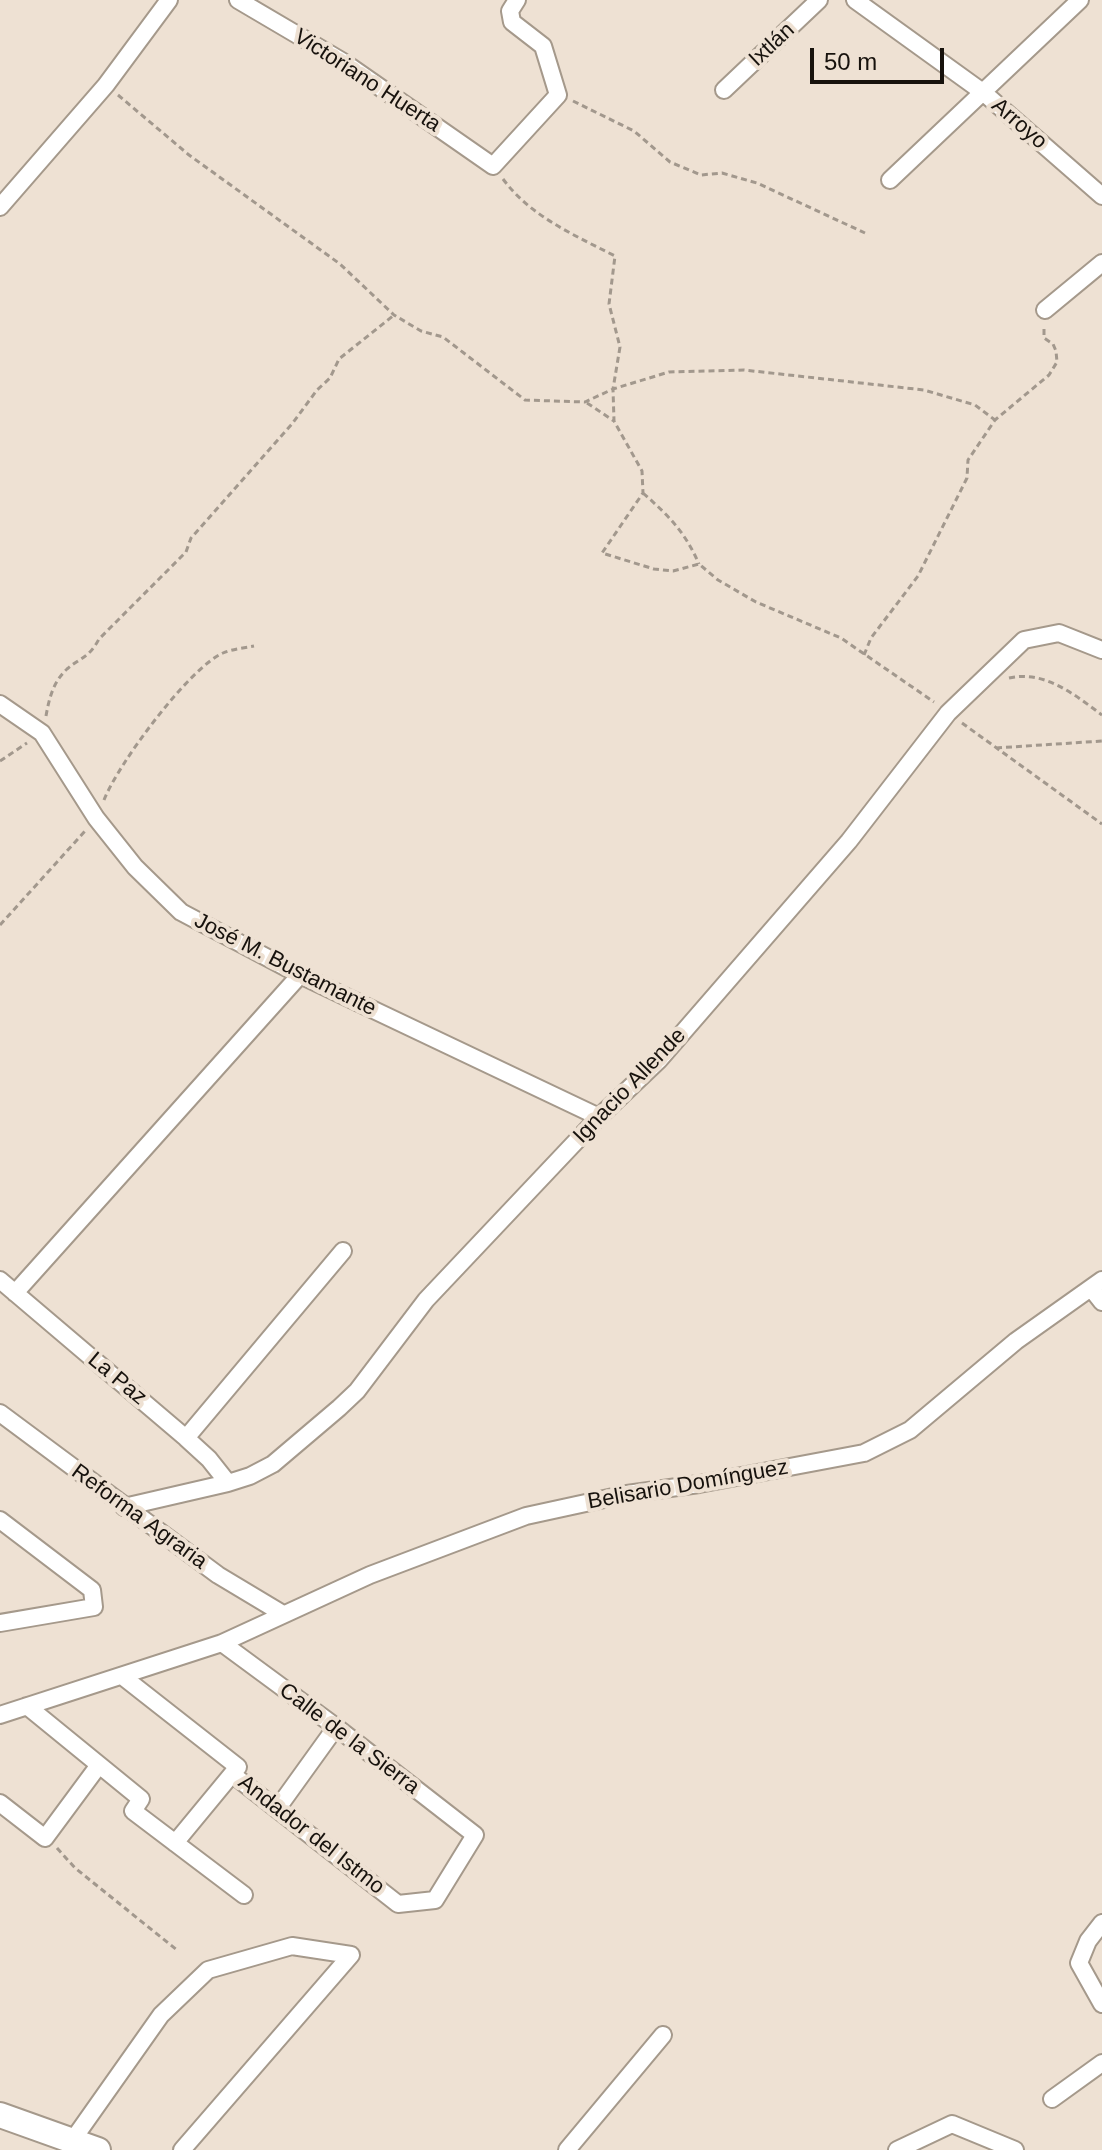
<!DOCTYPE html>
<html>
<head>
<meta charset="utf-8">
<style>
	body { margin:0 }
	#map { position:relative; width:1102px; height:2150px; overflow:hidden; background:#eee1d3; font-family:Helvetica,sans-serif }
	canvas { display:block }
	.scale { position:absolute; left:810px; top:48px; width:134px; height:36px; box-sizing:border-box; border:4px solid #17120d; border-top:0; padding-left:10px; font-size:24px; line-height:28px; white-space:nowrap; color:#17120d; -webkit-text-stroke:6px #eee1d3; paint-order:stroke }
</style>
</head>
<body>
<div id="map">
<canvas width="1102" height="2150"></canvas>
<div class="scale">50 m</div>
</div>
<script>
const context = document.querySelector('canvas').getContext('2d');
context.lineJoin = 'round';
function strokePath(path, color, width, dash) { context.strokeStyle = color; context.lineWidth = width; context.lineCap = dash ? 'butt' : 'round'; context.setLineDash(dash || []); context.stroke(path); }
function label(font, color, halo, rows, align = 'center') {
  context.font = font + ' Helvetica,sans-serif'; context.lineWidth = 8; context.setLineDash([]); context.textBaseline = 'middle'; context.strokeStyle = halo; context.fillStyle = color; for (const [text, x, y, turn = 0] of rows) {
    context.save(); context.translate(x, y); context.rotate((+turn || 0) * Math.PI / 180); context.textAlign = isNaN(turn) ? turn : align; if (halo) context.strokeText(text, 0, 0); context.fillText(text, 0, 0); context.restore();
  }
}
const path = new Path2D(`
	M 118,95 L 189,155 L 340,264 L 394,315 L 421,331 L 443,337 L 525,400 L 585,402 L 613,389 L 669,372 L 744,370 L 924,390 L 975,405 L 995,420
	M 573,101 L 634,131 L 670,162 L 701,175 L 722,173 L 757,183 L 865,233
	M 503,179 C 530,216 574,235 615,256 L 609,304 L 620,347 L 613,389 L 614,421 L 642,471 L 643,493 L 602,553 L 654,569 L 673,571 L 699,564 L 718,580 L 756,602 L 841,638 L 934,702
	M 587,403 L 614,421
	M 643,493 C 669,516 685,532 699,564
	M 864,655 L 871,638 L 918,576 L 967,478 L 968,460 L 995,420 L 1049,375 L 1057,362 L 1056,351 L 1053,344 L 1044,338 L 1044,326
	M 1009,678 C 1045,670 1075,695 1102,715
	M 46,716 C 49,699 53,682 67,669 C 81,657 89,658 99,639 L 186,552 L 191,538 L 292,424 L 317,390 L 330,378 L 339,359 L 394,315
	M 962,723 L 1102,824
	M 996,748 L 1102,741
	M 0,761 L 27,743
	M 104,800 C 118,764 189,668 223,653 C 232,649 244,648 254,646
	M 0,925 L 86,830
	M 57,1848 L 75,1868 L 177,1950`);
const street = new Path2D(`
	M 238,0 L 345,63 L 493,166 L 558,95 L 543,46 L 512,22 L 510,11 L 517,0
	M 855,0 L 984,93 L 1102,196
	M 724,90 L 819,0
	M 890,180 L 1080,0
	M 0,207 L 106,85 L 169,0
	M 1045,310 L 1102,263
	M 0,704 L 42,733 L 96,818 L 135,867 L 181,912 L 300,975 L 599,1117
	M 0,1280 L 186,1438 L 209,1459 L 228,1483
	M 1091,1288 L 1102,1302
	M 15,1293 L 300,975
	M 0,1413 L 218,1575 L 283,1614
	M 186,1438 L 343,1251
	M 124,1507 L 228,1483 L 250,1476 L 273,1464 L 339,1408 L 357,1391 L 426,1300 L 599,1117 L 659,1060 L 849,841 L 948,713 L 1024,640 L 1059,633 L 1102,650
	M 0,1520 L 92,1590 L 94,1607 L 0,1623
	M 122,1676 L 238,1767 L 232,1774 L 398,1904 L 435,1900 L 475,1835 L 336,1727 L 222,1643
	M 27,1706 L 141,1799 L 133,1811 L 244,1895
	M 0,1715 L 222,1643 L 370,1575 L 526,1516 L 627,1494 L 699,1484 L 864,1453 L 910,1430 L 1016,1341 L 1102,1280
	M 0,1803 L 45,1838 L 99,1765
	M 277,1809 L 336,1727
	M 175,1843 L 232,1774
	M 1102,1923 L 1088,1941 L 1079,1963 L 1102,2004
	M 1052,2099 L 1102,2063
	M 72,2141 L 161,2015 L 208,1970 L 292,1946 L 351,1955
	M 182,2150 L 351,1955
	M 567,2150 L 663,2035
	M 897,2150 L 952,2124 L 1015,2150`);
const secondary = new Path2D(`
	M 0,2115 L 98,2150`);
const streetNames = [
	["Ixtlán",772,45,-43],
	["Victoriano Huerta",367,81,33],
	["Arroyo",1019,124,41],
	["José M. Bustamante",285,965,27],
	["Ignacio Allende",630,1086,-46],
	["La Paz",117,1379,40],
	["Belisario Domínguez",688,1485,-10],
	["Reforma Agraria",139,1517,36],
	["Calle de la Sierra",349,1739,37],
	["Andador del Istmo",311,1835,38]
];
strokePath(street, '#a5998b', 20);
strokePath(secondary, '#a5998b', 28);
strokePath(path, '#a2988d', 3, [6, 4]);
strokePath(street, '#fff', 16);
strokePath(secondary, '#fff', 24);
label('22px', '#17120d', '#eee1d3', streetNames);
</script>
</body>
</html>
